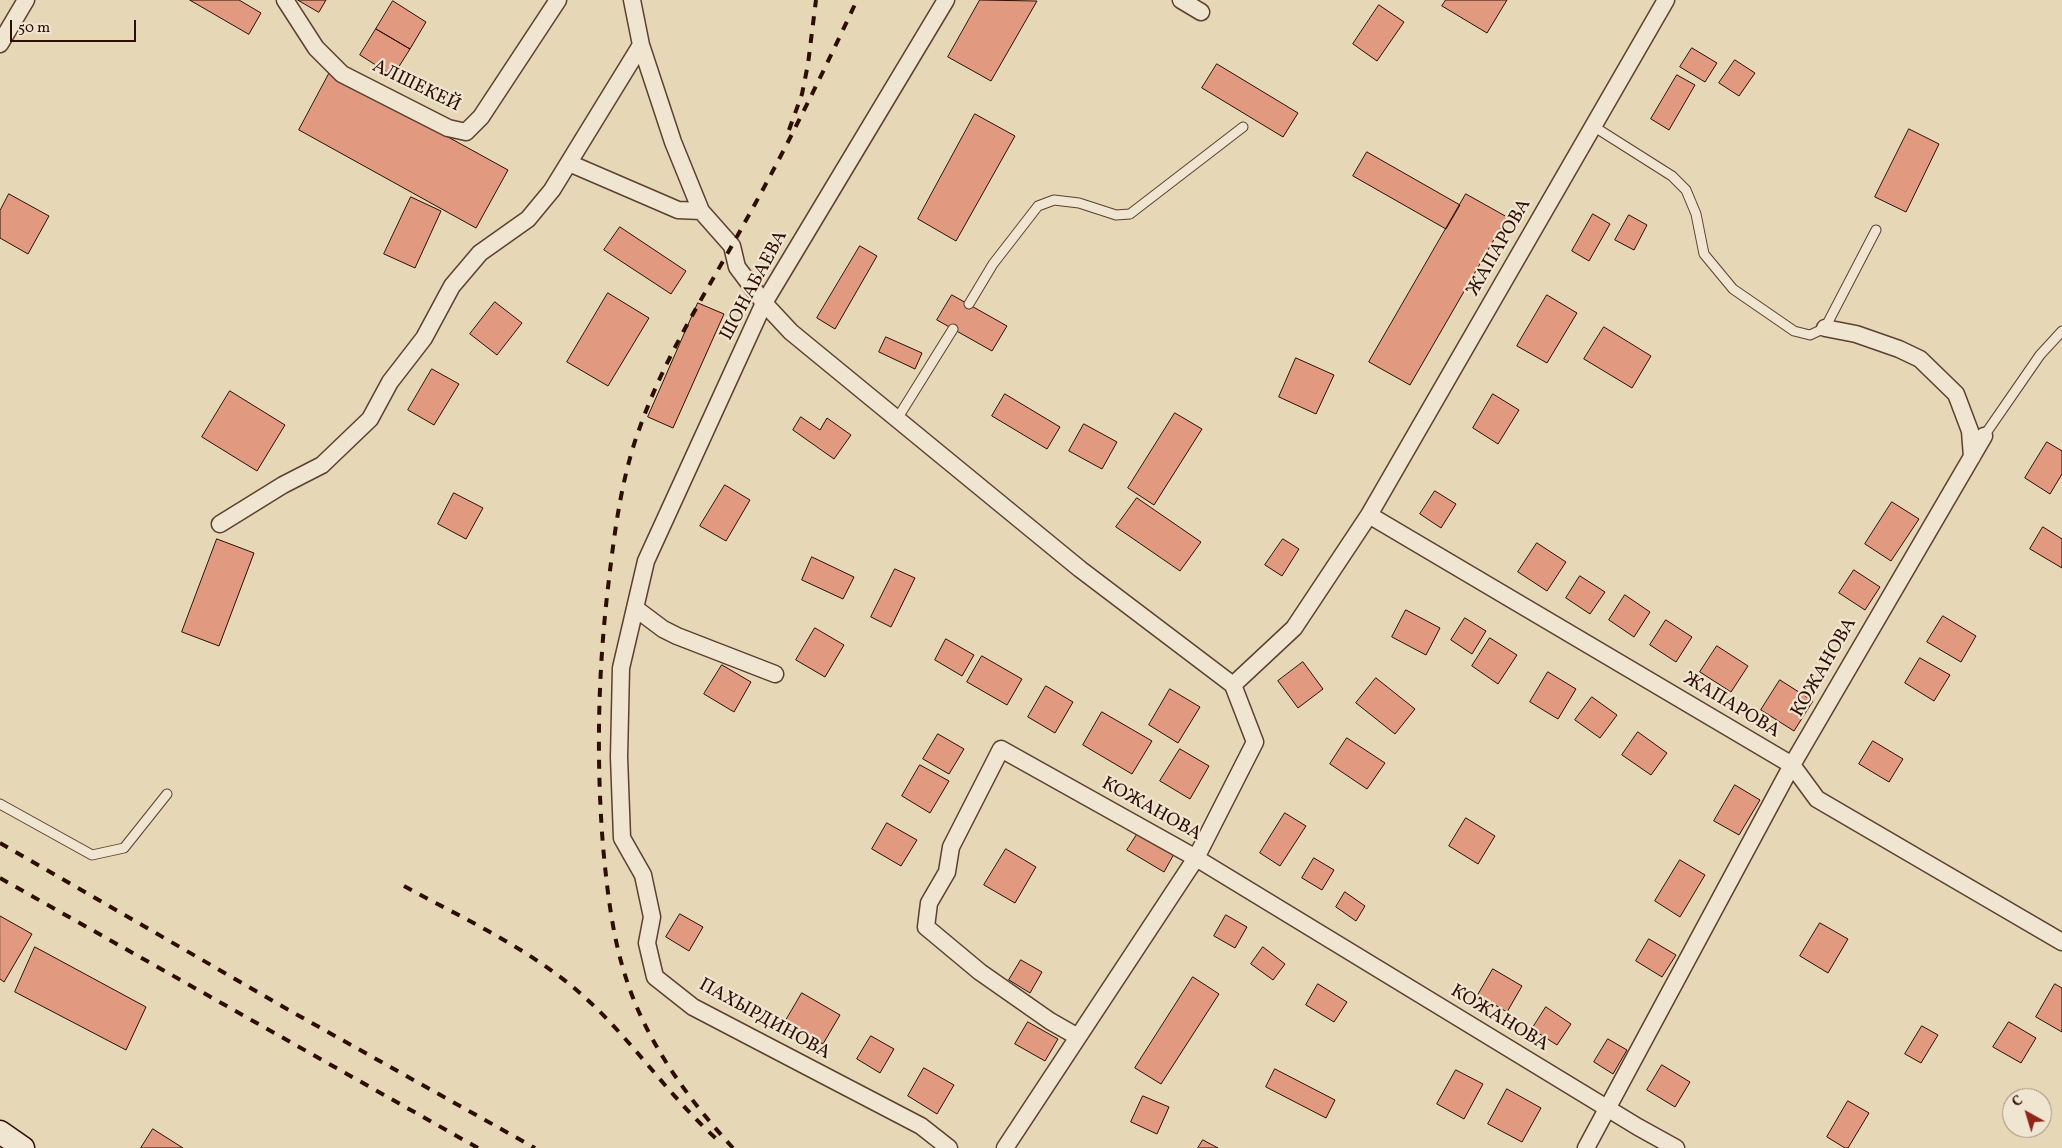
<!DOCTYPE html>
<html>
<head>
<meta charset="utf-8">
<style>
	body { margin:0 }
	#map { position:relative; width:2062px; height:1148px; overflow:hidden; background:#e6d7b7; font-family:Vollkorn,serif }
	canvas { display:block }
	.north { position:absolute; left:2002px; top:1088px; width:50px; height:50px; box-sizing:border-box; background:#efe5d0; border:1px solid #a28f7e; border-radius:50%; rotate:321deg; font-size:14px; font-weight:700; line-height:20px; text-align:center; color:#2e0e03 }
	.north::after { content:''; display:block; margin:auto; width:18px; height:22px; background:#8f2418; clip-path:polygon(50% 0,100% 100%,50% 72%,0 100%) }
	.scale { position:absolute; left:10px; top:20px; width:126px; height:22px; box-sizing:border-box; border:2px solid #2e0e03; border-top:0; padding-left:6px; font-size:15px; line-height:18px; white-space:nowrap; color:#2e0e03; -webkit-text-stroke:4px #efe5d0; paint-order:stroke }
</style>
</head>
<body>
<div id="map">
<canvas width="2062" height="1148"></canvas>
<div class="north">С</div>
<div class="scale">50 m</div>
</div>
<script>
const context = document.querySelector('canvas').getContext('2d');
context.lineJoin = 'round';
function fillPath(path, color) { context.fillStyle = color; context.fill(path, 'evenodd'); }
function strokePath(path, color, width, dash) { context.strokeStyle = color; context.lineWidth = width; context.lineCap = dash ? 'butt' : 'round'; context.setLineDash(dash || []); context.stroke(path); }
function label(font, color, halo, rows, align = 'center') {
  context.font = font + ' Vollkorn,serif'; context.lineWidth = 4.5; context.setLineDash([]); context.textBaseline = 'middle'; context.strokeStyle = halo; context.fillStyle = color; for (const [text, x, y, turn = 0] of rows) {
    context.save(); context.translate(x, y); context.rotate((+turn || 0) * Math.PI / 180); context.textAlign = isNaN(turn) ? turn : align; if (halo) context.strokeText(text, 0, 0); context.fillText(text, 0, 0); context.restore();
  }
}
const building = new Path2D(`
	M 190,0 L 239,0 L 261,13 L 249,34 Z
	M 298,0 L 326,0 L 319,12 Z
	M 980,0 L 1037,1 L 991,81 L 948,57 Z
	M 1446,0 L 1507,0 L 1487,33 L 1442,6 Z
	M 393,1 L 426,22 L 410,49 L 376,29 Z
	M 1379,5 L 1404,22 L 1377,61 L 1353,44 Z
	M 376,29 L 410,49 L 393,76 L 360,55 Z
	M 1692,48 L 1717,63 L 1705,82 L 1680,67 Z
	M 1735,60 L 1755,73 L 1739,96 L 1719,83 Z
	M 1217,64 L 1298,113 L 1283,137 L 1202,88 Z
	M 330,72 L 508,170 L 476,228 L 299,130 Z
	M 1677,75 L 1695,85 L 1669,130 L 1651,119 Z
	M 975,114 L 1015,136 L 956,241 L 918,219 Z
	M 1909,129 L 1939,144 L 1906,212 L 1875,197 Z
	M 1367,152 L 1460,205 L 1446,229 L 1353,176 Z
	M 9,194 L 49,216 L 28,254 L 0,238 L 0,211 Z
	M 1466,194 L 1507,217 L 1410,385 L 1369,362 Z
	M 411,197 L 441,211 L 415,268 L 384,254 Z
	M 1593,214 L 1610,224 L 1589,261 L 1572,251 Z
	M 1629,215 L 1647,225 L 1634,250 L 1615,240 Z
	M 620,227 L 686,271 L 671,294 L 604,250 Z
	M 860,246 L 877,256 L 835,329 L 817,318 Z
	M 608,293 L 649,318 L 608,386 L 567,362 Z
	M 952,295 L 1007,326 L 992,351 L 937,320 Z
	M 1547,295 L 1577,313 L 1547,363 L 1517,346 Z
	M 495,302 L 522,323 L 497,355 L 470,334 Z
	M 698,303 L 724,314 L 673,428 L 648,417 Z
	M 1604,327 L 1651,356 L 1632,388 L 1584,359 Z
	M 886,337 L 922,353 L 915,369 L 879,352 Z
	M 1296,358 L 1334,375 L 1316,414 L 1279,397 Z
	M 432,369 L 459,384 L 434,425 L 408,410 Z
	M 230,391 L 285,425 L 257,471 L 202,437 Z
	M 1005,394 L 1060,427 L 1047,449 L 992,416 Z
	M 1493,394 L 1519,410 L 1498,444 L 1473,428 Z
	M 1175,413 L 1202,429 L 1154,505 L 1128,488 Z
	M 801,417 L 820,430 L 827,418 L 851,435 L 834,459 L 793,430 Z
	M 1084,424 L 1117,442 L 1102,469 L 1069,451 Z
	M 2047,442 L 2062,451 L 2062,474 L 2050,494 L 2025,478 Z
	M 725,485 L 750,500 L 726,541 L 700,526 Z
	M 1435,491 L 1456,504 L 1441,528 L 1420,514 Z
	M 454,493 L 483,508 L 466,539 L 438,524 Z
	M 1137,498 L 1201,542 L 1180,571 L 1116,527 Z
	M 1892,502 L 1919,519 L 1891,561 L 1865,544 Z
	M 2043,527 L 2062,539 L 2062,568 L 2030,549 Z
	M 217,539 L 254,553 L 219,646 L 182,632 Z
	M 1283,539 L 1299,549 L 1282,576 L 1265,565 Z
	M 1537,543 L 1566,562 L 1547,591 L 1518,572 Z
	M 812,557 L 854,577 L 843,599 L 802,580 Z
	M 895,569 L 915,578 L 891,627 L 871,617 Z
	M 1854,570 L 1880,587 L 1865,610 L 1839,593 Z
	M 1580,576 L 1605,592 L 1590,614 L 1566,598 Z
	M 1625,595 L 1650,612 L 1634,637 L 1609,620 Z
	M 1406,610 L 1440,628 L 1426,655 L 1392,637 Z
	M 1943,616 L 1976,636 L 1961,662 L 1927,642 Z
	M 1465,618 L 1486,631 L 1472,654 L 1451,640 Z
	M 1666,620 L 1692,637 L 1676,662 L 1650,645 Z
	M 815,628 L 844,645 L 825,677 L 796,660 Z
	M 1490,638 L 1517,655 L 1498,684 L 1472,666 Z
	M 946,639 L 974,655 L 962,676 L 935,660 Z
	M 1717,646 L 1748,666 L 1731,692 L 1700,672 Z
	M 982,656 L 1022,679 L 1007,705 L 967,682 Z
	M 1920,658 L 1950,675 L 1934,701 L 1905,683 Z
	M 1303,662 L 1323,689 L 1298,708 L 1278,681 Z
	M 722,665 L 751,682 L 734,712 L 704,694 Z
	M 1548,672 L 1576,689 L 1558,719 L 1530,702 Z
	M 1376,678 L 1415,709 L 1395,734 L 1356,703 Z
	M 1780,680 L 1813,701 L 1794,731 L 1761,710 Z
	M 1046,686 L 1073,702 L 1055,733 L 1028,717 Z
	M 1170,689 L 1200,707 L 1178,743 L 1149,725 Z
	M 1592,697 L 1617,715 L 1600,738 L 1575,720 Z
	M 1102,712 L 1152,741 L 1132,774 L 1083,745 Z
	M 1638,732 L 1667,753 L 1651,775 L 1622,755 Z
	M 938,734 L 964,749 L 949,774 L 923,759 Z
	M 1347,738 L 1385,763 L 1367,789 L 1330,764 Z
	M 1873,741 L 1903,759 L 1889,782 L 1859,764 Z
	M 1180,749 L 1209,766 L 1190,799 L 1160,781 Z
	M 920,765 L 949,781 L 930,813 L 902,796 Z
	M 1735,785 L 1760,800 L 1739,835 L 1714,821 Z
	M 1285,813 L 1306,826 L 1280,866 L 1260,853 Z
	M 1466,818 L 1495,836 L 1478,864 L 1449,846 Z
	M 887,823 L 917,840 L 901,866 L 872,849 Z
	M 1138,833 L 1174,854 L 1164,872 L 1127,850 Z
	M 1006,849 L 1036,867 L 1015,903 L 984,885 Z
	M 1314,858 L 1334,870 L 1322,890 L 1302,878 Z
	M 1680,860 L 1705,875 L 1680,917 L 1655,901 Z
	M 1345,892 L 1365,906 L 1356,921 L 1336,907 Z
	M 680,914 L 703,927 L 689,951 L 666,937 Z
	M 1226,915 L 1247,927 L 1235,948 L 1214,936 Z
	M 0,916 L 32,934 L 4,982 L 0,979 Z
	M 1820,923 L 1848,939 L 1828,973 L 1800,956 Z
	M 1649,939 L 1676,955 L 1662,977 L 1636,961 Z
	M 35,947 L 146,1007 L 126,1050 L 15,992 Z
	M 1263,947 L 1285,964 L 1273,980 L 1251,964 Z
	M 1021,960 L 1042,972 L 1030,993 L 1009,980 Z
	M 1493,969 L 1522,986 L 1507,1012 L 1478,995 Z
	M 1193,977 L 1219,994 L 1161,1084 L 1135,1068 Z
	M 1318,984 L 1347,1002 L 1334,1022 L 1306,1005 Z
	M 2055,984 L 2062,988 L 2062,1032 L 2036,1017 Z
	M 802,993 L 840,1015 L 823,1044 L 785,1022 Z
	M 1546,1007 L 1571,1024 L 1557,1045 L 1532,1029 Z
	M 1028,1022 L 1058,1039 L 1045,1061 L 1015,1044 Z
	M 2009,1022 L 2036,1038 L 2021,1063 L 1993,1047 Z
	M 1922,1026 L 1938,1035 L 1921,1063 L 1905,1054 Z
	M 871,1036 L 894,1049 L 880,1073 L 857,1059 Z
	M 1608,1039 L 1627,1050 L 1613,1074 L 1594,1062 Z
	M 1662,1065 L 1690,1082 L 1675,1107 L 1647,1090 Z
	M 924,1068 L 954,1085 L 937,1114 L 908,1096 Z
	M 1275,1069 L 1335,1100 L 1326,1118 L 1266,1087 Z
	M 1456,1070 L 1483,1084 L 1464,1119 L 1437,1104 Z
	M 1507,1089 L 1541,1108 L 1522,1142 L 1488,1124 Z
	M 1143,1096 L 1169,1107 L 1157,1134 L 1131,1122 Z
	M 1848,1101 L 1869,1113 L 1848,1148 L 1845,1148 L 1827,1137 Z
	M 153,1129 L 183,1148 L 141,1148 Z
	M 1203,1140 L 1218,1148 L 1198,1148 Z`);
const service = new Path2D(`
	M 1593,126 L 1672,176 L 1686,190 L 1696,214 L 1704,254 L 1733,289 L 1794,331 L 1810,335 L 1825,328 L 1876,230
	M 969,304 L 993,264 L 1038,206 L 1054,200 L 1079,203 L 1116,215 L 1130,214 L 1243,127
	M 897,419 L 953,329
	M 1984,436 L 2040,355 L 2062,331
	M 0,804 L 92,855 L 124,848 L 167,794`);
const minor = new Path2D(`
	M 285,0 L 316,48 L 342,74 L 448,128 L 466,132 L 481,117 L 558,0
	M 632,0 L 641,45 L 673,142 L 701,211 L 732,246 L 737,267 L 764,303 L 791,332 L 1080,569 L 1233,685 L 1255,742 L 1196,858 L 1005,1148
	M 946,0 L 764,303 L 646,561 L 621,668 L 619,757 L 622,838 L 643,875 L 652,917 L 647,943 L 655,977 L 693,1007 L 921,1126 L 949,1148
	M 1181,0 L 1201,12
	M 0,44 L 26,0
	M 569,163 L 678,210 L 701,211
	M 1825,328 L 1856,334 L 1899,349 L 1920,359 L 1956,394 L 1970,431 L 1972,457
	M 1369,515 L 1792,765 L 1817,799 L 2062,942
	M 220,524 L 283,485 L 322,465 L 370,419 L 390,382 L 424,338 L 452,286 L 480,253 L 528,219 L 552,190 L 641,45
	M 635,608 L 663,629 L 677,636 L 775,674
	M 1233,685 L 1294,628 L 1369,515 L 1666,0
	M 1078,1037 L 1050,1021 L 980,972 L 926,927 L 929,903 L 947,872 L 951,847 L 1001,749 L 1196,858 L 1638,1127 L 1676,1148
	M 1586,1148 L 1792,765 L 1984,436`);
const secondary = new Path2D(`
	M 0,1132 L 23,1148`);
const rail = new Path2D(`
	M 789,130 L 802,94 L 808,64 L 816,0
	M 0,843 L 294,1013 L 535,1148
	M 0,878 L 478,1148
	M 404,886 C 468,921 539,953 592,1004 C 638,1048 673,1101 721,1143
	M 733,1148 C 687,1098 645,1040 625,975 C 612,934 607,889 603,846 C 596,757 598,668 609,579 C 615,528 622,475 640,427 C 666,353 708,290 745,222 C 786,149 822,75 857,0`);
const streetNames = [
	["АЛШЕКЕЙ",416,87,26],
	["ЖАПАРОВА",1500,248,-60],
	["ШОНАБАЕВА",755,286,-62],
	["КОЖАНОВА",1825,668,-60],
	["ЖАПАРОВА",1731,706,31],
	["КОЖАНОВА",1151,810,29],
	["КОЖАНОВА",1499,1019,31],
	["ПАХЫРДИНОВА",764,1020,29]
];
fillPath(building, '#e19a7f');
strokePath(building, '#2e0e03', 1);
strokePath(service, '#5c4030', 11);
strokePath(minor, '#5c4030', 19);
strokePath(secondary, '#2e0e03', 25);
strokePath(service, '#efe5d0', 9);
strokePath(minor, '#efe5d0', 16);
strokePath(secondary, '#efe5d0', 22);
strokePath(rail, '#2e0e03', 4, [9, 9]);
label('19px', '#2e0e03', '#efe5d0', streetNames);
</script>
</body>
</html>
